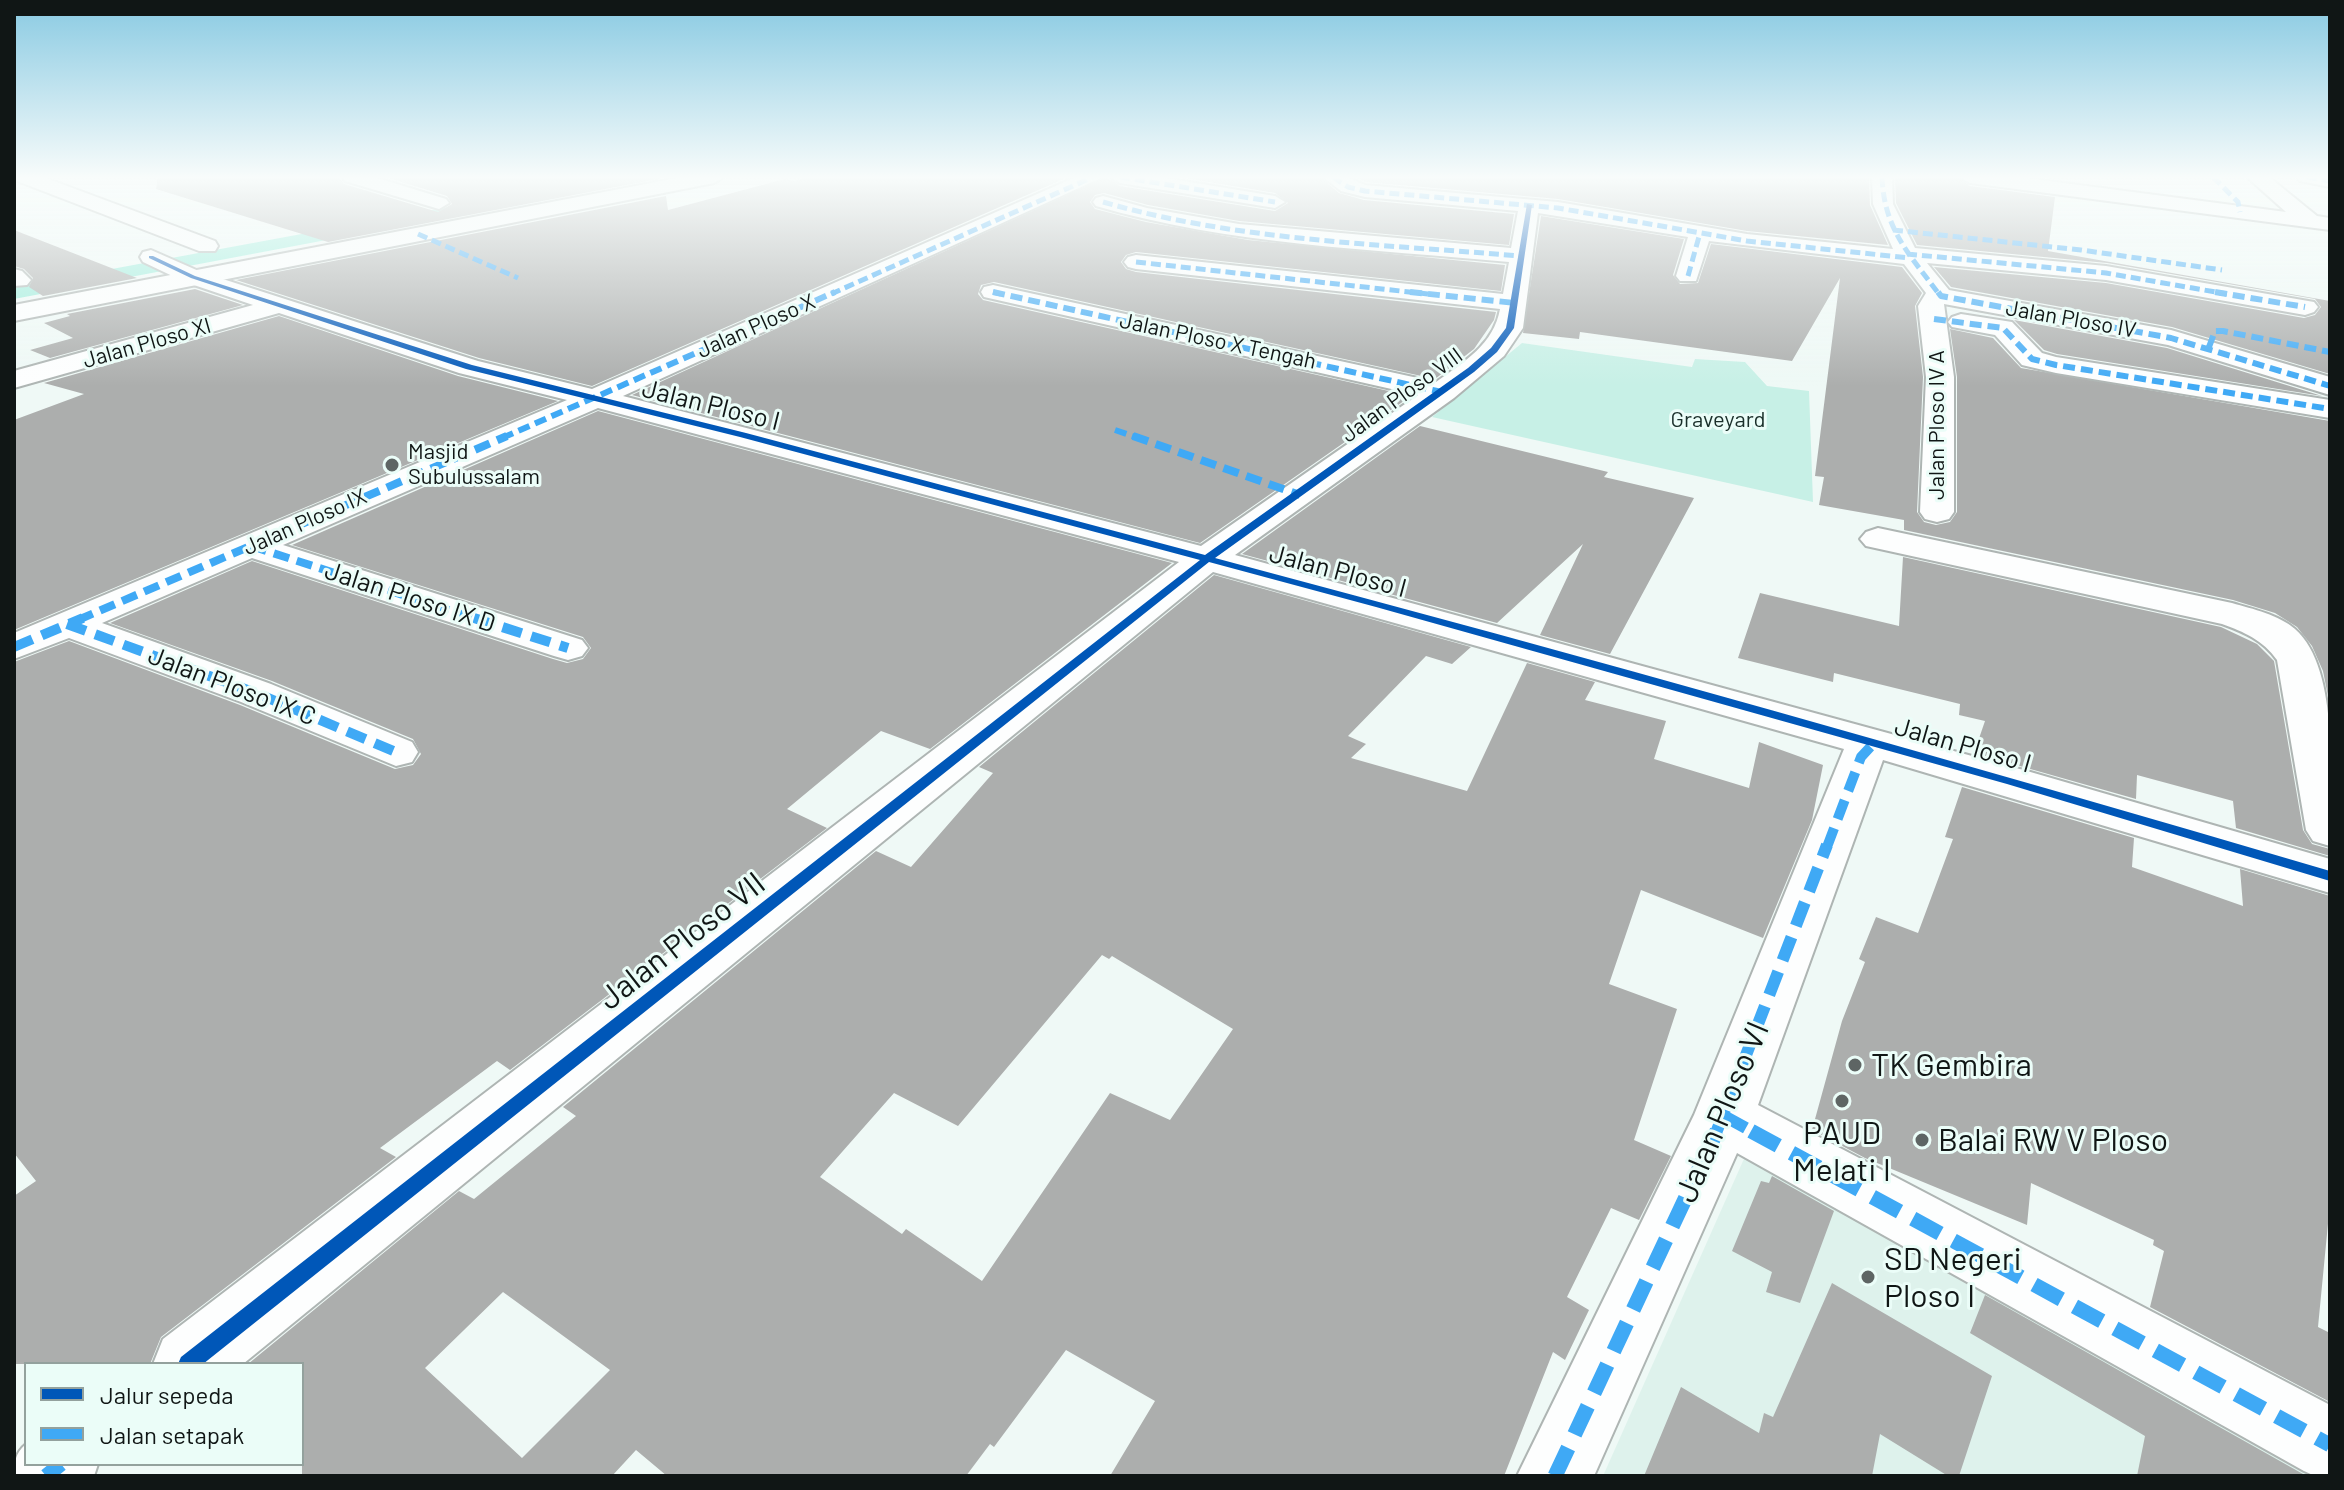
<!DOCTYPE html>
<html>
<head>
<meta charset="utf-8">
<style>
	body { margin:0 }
	#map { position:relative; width:2344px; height:1490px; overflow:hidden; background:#eff9f6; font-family:Barlow,sans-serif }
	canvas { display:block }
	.frame { position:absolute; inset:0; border:16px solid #101615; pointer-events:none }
	.legend { position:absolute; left:24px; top:1362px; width:280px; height:104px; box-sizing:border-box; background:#ebfdf8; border:2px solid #93a19d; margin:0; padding:10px 14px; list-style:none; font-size:24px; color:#101615 }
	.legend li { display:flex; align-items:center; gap:16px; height:40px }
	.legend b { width:40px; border:2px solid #93a19d }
</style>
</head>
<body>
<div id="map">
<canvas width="2344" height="1490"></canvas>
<div class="frame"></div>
<ul class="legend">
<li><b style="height:10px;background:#0057b8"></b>Jalur sepeda</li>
<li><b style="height:10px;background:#3fa9f5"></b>Jalan setapak</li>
</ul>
</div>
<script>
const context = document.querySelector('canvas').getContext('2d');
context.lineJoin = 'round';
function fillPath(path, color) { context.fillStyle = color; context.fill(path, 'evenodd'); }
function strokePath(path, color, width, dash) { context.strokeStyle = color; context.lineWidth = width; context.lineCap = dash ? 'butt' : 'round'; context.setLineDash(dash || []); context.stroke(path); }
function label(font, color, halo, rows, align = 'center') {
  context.font = font + ' Barlow,sans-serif'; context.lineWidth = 6; context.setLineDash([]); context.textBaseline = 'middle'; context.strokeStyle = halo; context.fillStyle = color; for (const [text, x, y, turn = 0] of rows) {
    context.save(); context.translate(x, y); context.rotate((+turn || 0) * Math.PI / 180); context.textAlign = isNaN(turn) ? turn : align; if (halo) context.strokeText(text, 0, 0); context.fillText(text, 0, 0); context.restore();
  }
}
const built = new Path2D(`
	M 1759,1125 L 2330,1476 L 1603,1476 Z`);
const green = new Path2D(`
	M 1522,343 L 1692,367 L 1695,359 L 1745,362 L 1767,386 L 1809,391 L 1813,502 L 1432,417 Z`);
const water = new Path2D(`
	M 611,177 L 660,177 L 14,299 L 14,287 Z`);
const building = new Path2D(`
	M 158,177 L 339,177 L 344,184 L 438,212 L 452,204 L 447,196 L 385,177 L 663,178 L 328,242 L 156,189 Z
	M 807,177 L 1068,177 L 592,386 L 479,358 L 236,280 L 666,196 L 668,210 L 785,179 L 794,181 Z
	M 1106,177 L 1120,186 L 1275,211 L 1288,203 L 1275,193 L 1179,177 L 1320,177 L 1339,193 L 1364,200 L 1514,214 L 1509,245 L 1239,221 L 1148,205 L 1104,193 L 1095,195 L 1090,202 L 1095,209 L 1146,222 L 1248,240 L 1505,265 L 1501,291 L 1136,252 L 1126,255 L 1121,262 L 1126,269 L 1136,272 L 1496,312 L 1494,320 L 1474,349 L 1435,379 L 994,282 L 981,285 L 978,294 L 983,300 L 1411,396 L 1200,543 L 632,395 Z
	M 1355,177 L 1869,177 L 1870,205 L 1888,245 L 1747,231 L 1558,199 L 1366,182 Z
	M 1895,177 L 1957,177 L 1970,186 L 2055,197 L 2048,251 L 2330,301 L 2330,374 L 2172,327 L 1951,287 L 1934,267 L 2106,283 L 2304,318 L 2315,315 L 2321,307 L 2315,299 L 2107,263 L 1917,245 L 1896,203 Z
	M 1541,216 L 1684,239 L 1673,275 L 1680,284 L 1698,283 L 1711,244 L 1902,267 L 1922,293 L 1915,306 L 1923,377 L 1917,512 L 1924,522 L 1936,525 L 1950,522 L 1957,512 L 1957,377 L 1950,329 L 1993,338 L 2021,368 L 2330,421 L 2330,706 L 2323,671 L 2312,646 L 2297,627 L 2275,613 L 2233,600 L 1904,530 L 1904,520 L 1819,505 L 1824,477 L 1815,476 L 1840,278 L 1792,361 L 1580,332 L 1579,339 L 1523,333 Z
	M 14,230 L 137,278 L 43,296 L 29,287 L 33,278 L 24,269 L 14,266 Z
	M 195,289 L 243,305 L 50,358 L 30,350 L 73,338 L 44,323 L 70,316 L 67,314 Z
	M 279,316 L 458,376 L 558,401 L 14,630 L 14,420 L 84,394 L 44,383 Z
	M 2014,320 L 2167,348 L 2322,396 L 2057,354 L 2044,350 Z
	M 598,411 L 1172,563 L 930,749 L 881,731 L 787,809 L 827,828 L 510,1070 L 497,1061 L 380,1148 L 396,1157 L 161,1337 L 150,1364 L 14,1364 L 14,1196 L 36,1181 L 14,1153 L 14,662 L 69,641 L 240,705 L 395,769 L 413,765 L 421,754 L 413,739 L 272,681 L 110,623 L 252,561 L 553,659 L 567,663 L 583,659 L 591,648 L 583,637 L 292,545 Z
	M 1420,426 L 1608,472 L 1604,477 L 1694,498 L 1610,654 L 1540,635 L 1583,544 L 1497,623 L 1242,554 Z
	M 1903,557 L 2221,627 L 2257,644 L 2274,661 L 2303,830 L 2312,844 L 2330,849 L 2330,856 L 2236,828 L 2233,801 L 2137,775 L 2136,799 L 1974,753 L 1985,721 L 1959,715 L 1960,704 L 1834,673 L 1833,682 L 1738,658 L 1760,593 L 1899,626 Z
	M 1214,575 L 1471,647 L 1452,664 L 1426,656 L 1348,736 L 1366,744 L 1351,758 L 1467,791 L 1527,663 L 1595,682 L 1585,700 L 1666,721 L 1654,759 L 1749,788 L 1759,742 L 1823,765 L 1812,820 L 1763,938 L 1641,890 L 1609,984 L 1677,1009 L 1634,1140 L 1671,1156 L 1639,1220 L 1611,1208 L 1567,1297 L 1589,1310 L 1565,1360 L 1553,1352 L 1504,1476 L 1110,1476 L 1155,1401 L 1066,1350 L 994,1447 L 990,1444 L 966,1476 L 667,1476 L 636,1450 L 612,1476 L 302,1476 L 302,1364 L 248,1364 L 459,1191 L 474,1199 L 576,1116 L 563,1107 L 876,851 L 911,867 L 993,773 L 979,767 ZM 1102,955 L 1109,959 L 1112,956 L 1233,1029 L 1170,1120 L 1110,1093 L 982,1281 L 906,1229 L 902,1234 L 820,1177 L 894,1093 L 958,1126 ZM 503,1292 L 610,1370 L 522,1458 L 425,1368 Z
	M 1962,787 L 2134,838 L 2132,867 L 2243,906 L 2240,869 L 2330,896 L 2330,1203 L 2318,1327 L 2330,1333 L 2330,1402 L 2150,1307 L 2164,1251 L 2153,1245 L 2154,1240 L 2031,1183 L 2027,1225 L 1865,1158 L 1812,1130 L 1842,1021 L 1865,962 L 1859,959 L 1876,917 L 1918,933 L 1953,839 L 1945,837 Z
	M 1772,1176 L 1834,1211 L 1800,1303 L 1766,1292 L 1772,1272 L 1732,1251 L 1761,1181 L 1769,1183 Z
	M 1832,1283 L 1992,1376 L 1959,1476 L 1948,1476 L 1880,1434 L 1872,1476 L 1644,1476 L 1681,1387 L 1759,1433 L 1764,1413 L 1773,1417 Z
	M 1985,1295 L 2303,1474 L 2308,1476 L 2137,1476 L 2145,1436 L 1970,1333 Z`);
const minor = new Path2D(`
	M 14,177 L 43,177 L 215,241 L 218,246 L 215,251 L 199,251 L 17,181 Z
	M 342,177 L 374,177 L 446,199 L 449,203 L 439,209 L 345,181 Z
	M 1076,177 L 1103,177 L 623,396 L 1201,546 L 1418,395 L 984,297 L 981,292 L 984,287 L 993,285 L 1436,382 C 1464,362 1494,344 1500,309 L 1136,269 L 1128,267 L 1124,262 L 1128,257 L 1136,255 L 1503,294 L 1509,262 C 1370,249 1230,245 1096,206 L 1093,202 L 1096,198 L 1103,196 L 1147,208 L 1239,224 L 1511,248 L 1518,211 L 1365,197 L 1341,191 L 1323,177 L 1347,177 L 1365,185 L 1558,202 L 1747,234 L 1893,249 L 1873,204 L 1872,177 L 1892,177 L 1893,204 L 1915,248 L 2106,266 L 2314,302 L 2318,307 L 2314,312 L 2305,315 L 2106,280 L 1927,263 L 1949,290 L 2171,330 L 2330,377 L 2330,395 L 2168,345 L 1944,304 L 1954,377 L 1954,512 L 1949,519 L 1937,522 L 1925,519 L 1920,512 L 1926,377 L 1918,306 L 1926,293 L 1904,264 L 1709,241 L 1696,281 L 1680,281 L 1676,276 L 1688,237 L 1538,213 L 1523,328 L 1504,356 L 1454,398 L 1235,555 L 2027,771 L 2330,859 L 2330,893 L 1883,760 L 1758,1105 L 2330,1405 L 2330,1476 L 2315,1476 L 2304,1471 L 1737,1153 L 1594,1476 L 1517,1476 L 1694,1115 L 1844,749 L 1213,572 L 243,1364 L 153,1364 L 163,1339 L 1179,562 L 598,408 L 283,545 L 582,640 L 588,648 L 582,656 L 568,660 L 554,656 L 252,558 L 102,623 L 271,684 L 412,742 L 418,752 L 412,762 L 396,766 L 241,702 L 69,638 L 14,659 L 14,633 L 567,400 L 459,373 L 279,313 L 14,388 L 14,371 L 253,305 L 185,282 L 143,262 L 140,257 L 143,252 L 151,250 L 201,272 L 478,361 L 592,389 Z
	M 1110,177 L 1159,177 L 1275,196 L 1285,202 L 1275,208 L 1120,183 Z
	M 1960,177 L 2018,177 L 2286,212 L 2247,177 L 2269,177 L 2317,216 L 2330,218 L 2330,230 L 1970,183 Z
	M 2297,177 L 2330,177 L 2330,187 L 2300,181 Z
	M 14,269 L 22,271 L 31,280 L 27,285 L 14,286 Z
	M 1961,314 L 2012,322 L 2042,353 L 2056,357 L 2330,400 L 2330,418 L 2056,373 L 2022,365 L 1995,335 L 1952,327 L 1948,322 L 1952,317 Z
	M 1878,528 L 2232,603 C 2253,609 2279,615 2295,629 C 2341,669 2330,789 2330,846 L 2313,841 L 2306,830 L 2277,660 C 2263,640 2244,632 2222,624 L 1866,546 L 1860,539 L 1866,532 Z
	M 26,1444 L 26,1464 L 98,1464 L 94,1476 L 14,1476 C 14,1463 15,1453 26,1444 Z`);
const primary = new Path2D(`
	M 682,177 L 724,177 L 714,183 L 14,321 L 14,305 Z`);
const quietFar5 = new Path2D(`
	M 1120,177 L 1275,202
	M 1333,177 L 1348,187 L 1365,191 L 1558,208 L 1747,241 L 1910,258
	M 1882,177 C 1884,229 1909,254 1939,294
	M 2213,177 L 2238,202 L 2240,212
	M 2307,177 L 2330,181
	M 1103,202 C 1238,241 1381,244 1520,256
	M 1893,230 L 2081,250 L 2222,270
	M 418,234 L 518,278
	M 1907,254 L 2106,273 L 2227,294
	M 1136,262 L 1428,294
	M 1688,276 L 1700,233
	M 993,292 L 1001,294
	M 831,294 L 1093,177`);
const quietFar4 = new Path2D(`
	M 993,292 L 1442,392
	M 1410,292 L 1515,303
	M 1938,292 L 1941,296 L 2171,338 L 2330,386
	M 2215,292 L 2305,307
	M 1934,319 L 2003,328 L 2032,359 L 2056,365 L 2330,409
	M 2209,347 L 2215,331 L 2223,331 L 2330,352
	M 1115,430 L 1138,438
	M 502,438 L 835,292`);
const quietFar3 = new Path2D(`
	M 1133,436 L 1300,495
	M 251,546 L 480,620
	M 78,620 L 507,436`);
const quietFar2 = new Path2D(`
	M 474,618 L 568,648
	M 67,624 L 256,693 L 396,752
	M 14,647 L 83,618
	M 1827,847 L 1861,757 L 1874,743`);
const quietFar1 = new Path2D(`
	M 1724,1116 L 1755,1133
	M 1716,1133 L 1827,845`);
const quiet = new Path2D(`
	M 1751,1131 L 2330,1445
	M 46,1476 L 61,1464
	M 1555,1476 L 1717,1131`);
const cycleway = new Path2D(`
	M 1527,204 L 1532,205 L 1514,328 L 1497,352 L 1474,372 L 1215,558 C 1588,657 1960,762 2330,871 L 2330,881 L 2007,784 L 1376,607 L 1209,562 L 203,1364 L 178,1364 L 181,1357 L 1200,560 L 740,437 L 466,369 L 191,278 L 149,258 L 149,256 L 153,256 L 195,276 L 472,365 L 746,433 L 1205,555 L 1468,368 L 1491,348 L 1506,328 Z`);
const markers = [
	[392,465,8,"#5e6564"],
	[1855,1065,8,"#5e6564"],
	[1842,1101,8,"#5e6564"],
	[1922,1140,8,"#5e6564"],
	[1868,1277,8,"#5e6564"]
];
const farStreetnames = [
	["Jalan Ploso IV",2071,319,10],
	["Jalan Ploso X",756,326,-24],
	["Jalan Ploso X Tengah",1218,341,12],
	["Jalan Ploso XI",147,343,-16],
	["Jalan Ploso VIII",1402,395,-36],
	["Jalan Ploso IV A",1937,425,-90],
	["Jalan Ploso IX",305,522,-24]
];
const farParknames = [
	["Graveyard",1718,420]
];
const farPoinames = [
	["Masjid",408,452],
	["Subulussalam",408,477]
];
const streetNames = [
	["Jalan Ploso I",711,405,14],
	["Jalan Ploso I",1338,571,15],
	["Jalan Ploso IX D",410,597,18],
	["Jalan Ploso IX C",232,686,21],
	["Jalan Ploso I",1963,745,16]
];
const nearStreetnames = [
	["Jalan Ploso VII",682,941,-38],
	["Jalan Ploso VI",1722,1112,-67]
];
const nearPoinames = [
	["TK Gembira",1871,1065],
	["PAUD",1842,1133,"center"],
	["Melati I",1842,1170,"center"],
	["Balai RW V Ploso",1938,1140],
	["SD Negeri",1884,1259],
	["Ploso I",1884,1296]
];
fillPath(built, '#def2ec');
fillPath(green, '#c7f0e6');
fillPath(water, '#9aecda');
fillPath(building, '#acaead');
strokePath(minor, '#aeb5b3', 4);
strokePath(primary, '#aeb5b3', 4);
fillPath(minor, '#fdfefe');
fillPath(primary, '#fdfefe');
strokePath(quietFar5, '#3fa9f5', 5, [10, 5]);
strokePath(quietFar4, '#3fa9f5', 6, [12, 6]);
strokePath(quietFar3, '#3fa9f5', 8, [16, 8]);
strokePath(quietFar2, '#3fa9f5', 10, [20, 10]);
strokePath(quietFar1, '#3fa9f5', 12, [25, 12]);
strokePath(quiet, '#3fa9f5', 15, [31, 15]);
fillPath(cycleway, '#0057b8');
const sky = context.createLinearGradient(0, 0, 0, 386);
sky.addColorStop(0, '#89cae2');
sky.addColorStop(0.46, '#f8fcfb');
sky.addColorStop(1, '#f8fcfb00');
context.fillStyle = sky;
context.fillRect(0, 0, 2344, 386);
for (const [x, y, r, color] of markers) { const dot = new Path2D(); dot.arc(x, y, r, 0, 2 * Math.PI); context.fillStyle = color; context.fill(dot); strokePath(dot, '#ebfdf8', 3); }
label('22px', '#101615', '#ebfdf8', farStreetnames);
label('22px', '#1a2f2a', '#ebfdf8', farParknames);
label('22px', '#101615', '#ebfdf8', farPoinames, 'left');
label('26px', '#101615', '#ebfdf8', streetNames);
label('32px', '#101615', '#ebfdf8', nearStreetnames);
label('32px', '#101615', '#ebfdf8', nearPoinames, 'left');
</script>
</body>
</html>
